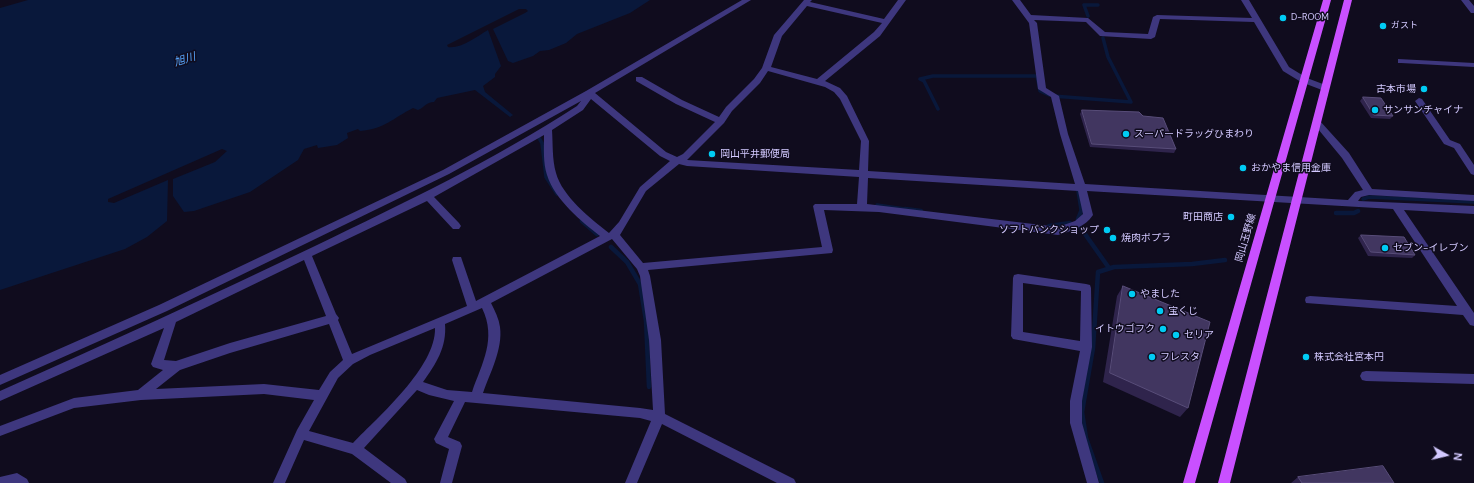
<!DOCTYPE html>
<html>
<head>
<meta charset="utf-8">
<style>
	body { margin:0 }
	#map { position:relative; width:1474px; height:483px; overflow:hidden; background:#100c1e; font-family:"DM Sans",sans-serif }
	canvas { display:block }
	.north { position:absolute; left:1426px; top:435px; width:40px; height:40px; -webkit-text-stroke:3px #100c1e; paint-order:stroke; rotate:98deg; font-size:11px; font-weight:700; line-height:16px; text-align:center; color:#d3c9ff }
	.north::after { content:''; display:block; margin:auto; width:14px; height:18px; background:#d3c9ff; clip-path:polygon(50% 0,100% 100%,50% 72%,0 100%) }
</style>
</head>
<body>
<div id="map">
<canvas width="1474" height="483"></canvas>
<div class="north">N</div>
</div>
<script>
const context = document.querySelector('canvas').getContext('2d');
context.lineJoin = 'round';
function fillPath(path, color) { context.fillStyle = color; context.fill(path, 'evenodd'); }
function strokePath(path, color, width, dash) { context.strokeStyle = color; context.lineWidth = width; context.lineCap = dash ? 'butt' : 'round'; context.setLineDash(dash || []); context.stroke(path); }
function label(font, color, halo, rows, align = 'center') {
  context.font = font + ' "DM Sans","Noto Sans JP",sans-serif'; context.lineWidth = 3; context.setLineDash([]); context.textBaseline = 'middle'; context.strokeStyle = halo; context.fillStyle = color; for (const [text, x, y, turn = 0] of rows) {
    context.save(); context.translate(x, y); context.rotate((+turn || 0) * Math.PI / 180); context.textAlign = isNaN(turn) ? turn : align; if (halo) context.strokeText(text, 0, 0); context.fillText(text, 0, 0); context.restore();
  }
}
const water = new Path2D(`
	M 28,0 L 650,0 L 630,13 L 577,34 L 566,43 L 549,50 L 540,51 L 533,56 L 513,63 L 508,61 L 493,29 L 525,13 L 528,11 L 526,9 L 519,9 L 447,45 L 448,47 C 461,49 476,37 488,30 L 501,66 L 495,74 L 495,77 L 483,86 L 485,92 L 513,115 L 510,117 L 475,90 L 437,98 L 434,102 C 426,102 424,108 418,110 L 413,108 C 393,118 385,129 360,131 L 358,129 L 347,133 L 348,138 L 337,145 L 318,148 L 317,145 L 304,149 L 298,160 L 250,192 L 194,211 L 184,212 L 173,196 L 173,179 L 215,162 L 227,151 L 222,149 L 108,199 L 108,202 L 114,203 L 168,180 L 167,221 L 147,237 L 125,249 L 0,290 L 0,8 Z`);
const streamFar1 = new Path2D(`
	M 1088,16 L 1084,5 L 1098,5
	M 1053,96 L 1131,102 L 1108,57 L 1103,38
	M 938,109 L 924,81 L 920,79 L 933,76 L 1037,76 L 1040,91 L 1049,95
	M 539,138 L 542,143 L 546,177 L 557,194
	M 1078,191 L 1081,210
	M 1363,199 L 1369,197 L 1474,202
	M 877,205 L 912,210`);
const stream = new Path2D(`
	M 905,209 L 921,211
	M 1336,213 L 1354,213 L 1358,211
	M 1078,219 L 1082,209
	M 582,221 L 597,234
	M 1049,226 L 1070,223
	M 1080,227 L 1109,268
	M 611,247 L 627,262 L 640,284 L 646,321 L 649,387
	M 1102,483 L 1086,438 L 1082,412 L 1093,348 L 1098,272 L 1114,267 L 1192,264 L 1225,260`);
const minor = new Path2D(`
	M 742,0 L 751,0 L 595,93 L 666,152 L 677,157 L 683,154 L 715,122 L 676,104 L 636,81 L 636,77 L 642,77 L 682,100 L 719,117 L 726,107 L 754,79 L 762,68 L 774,35 L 804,0 L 812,0 L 810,2 L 884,19 L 898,0 L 906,0 L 880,36 L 825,81 L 840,88 L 847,96 L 869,141 L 868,171 L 1075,184 L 1060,134 L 1051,97 L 1038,89 L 1029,23 L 1012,0 L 1020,0 L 1031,15 L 1088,18 L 1105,32 L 1148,34 L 1153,17 L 1157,15 L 1252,18 L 1241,0 L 1249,0 L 1289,67 L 1307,78 L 1328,86 L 1328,90 L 1322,90 L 1301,82 L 1283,71 L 1254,22 L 1160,19 L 1155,37 L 1151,39 L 1100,36 L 1086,22 L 1034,20 L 1037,23 L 1046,88 L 1059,96 L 1068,134 L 1085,184 L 1348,200 L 1355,192 L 1363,190 L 1342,158 L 1313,123 L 1314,121 L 1320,121 L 1349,153 L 1372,189 L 1474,195 L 1474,201 L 1369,195 L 1361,197 L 1358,201 L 1474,206 L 1474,214 L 1404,210 L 1474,313 L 1474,326 L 1470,325 L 1463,315 L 1306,303 L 1305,300 L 1306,297 L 1310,296 L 1457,306 L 1393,209 L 1087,191 L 1093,215 C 1085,227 1071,231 1058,235 L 879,212 L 824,210 L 833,250 L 832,253 L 648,270 L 650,276 L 661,340 L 665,414 L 794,479 L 796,483 L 777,483 L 662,424 L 637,483 L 625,483 L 651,421 L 640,418 L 465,402 L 448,437 L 460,442 L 462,446 L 452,483 L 440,483 L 449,449 L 436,443 L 434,439 L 454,401 L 429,395 L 417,390 L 364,448 L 405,479 L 407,483 L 391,483 L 352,454 L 304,440 L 285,483 L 273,483 L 297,430 L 314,400 L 264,394 L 141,400 L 74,408 L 0,436 L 0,426 L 74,398 L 138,390 L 163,370 L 153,367 L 151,364 L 164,328 L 0,401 L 0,391 C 106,344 210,296 315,246 C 404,203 494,160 577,106 L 581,101 L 449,174 L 167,311 L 0,385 L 0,375 L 159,305 L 443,170 L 586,91 ZM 807,6 L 882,23 L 874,32 L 817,79 L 771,67 L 782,36 ZM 768,71 L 825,87 L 834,92 L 840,99 L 861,141 L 859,170 L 687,160 L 724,123 L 732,111 L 760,83 ZM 591,99 L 660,156 L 670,161 L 640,187 L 619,222 L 609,233 C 591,219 562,196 556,173 C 552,159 553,144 552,130 L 583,110 ZM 544,135 C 544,148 543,163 547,175 C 555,200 581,221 600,236 L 476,301 L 462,260 L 461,257 L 453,257 L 452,260 L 467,306 L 352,354 L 338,320 L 339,318 L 336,314 L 312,256 L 427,201 L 453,229 L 459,229 L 461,226 L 459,223 L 434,197 ZM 679,164 L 687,166 L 859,177 L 857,204 L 815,204 L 813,206 L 822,247 L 643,263 L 620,235 L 646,191 ZM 868,178 L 1078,191 L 1083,214 L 1075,221 L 1058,227 L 867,204 ZM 612,239 L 637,269 L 640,276 L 649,340 L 653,410 L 640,408 L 483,393 C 490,373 503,349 500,327 C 499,319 495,311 491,303 ZM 304,260 L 326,316 L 230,343 L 176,361 L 164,360 L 176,322 ZM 482,308 C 497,339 482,363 472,392 L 447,390 L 423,382 C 436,364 447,347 445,324 ZM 329,324 L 343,360 L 330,372 L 319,390 L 264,384 L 156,389 L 180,370 L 230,353 ZM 435,328 C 436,367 379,416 353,443 L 309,431 L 338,378 L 353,364 L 370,355 Z
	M 1461,0 L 1469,0 L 1474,6 L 1474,13 L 1471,13 Z
	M 1398,59 L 1474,63 L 1474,67 L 1401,63 L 1398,63 Z
	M 1419,98 L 1422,99 L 1450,140 L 1460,144 L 1474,165 L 1474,175 L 1471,174 L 1454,148 L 1444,144 L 1415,101 Z
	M 1018,274 L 1086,284 L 1090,285 L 1091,288 L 1092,347 L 1082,401 L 1082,423 L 1099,483 L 1087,483 L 1070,423 L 1070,401 L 1080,351 L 1013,339 L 1011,336 L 1013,278 L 1014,275 ZM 1023,283 L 1081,291 L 1080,341 L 1023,332 Z
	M 1366,371 L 1474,374 L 1474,384 L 1366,381 L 1362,380 L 1360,376 L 1362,372 Z
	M 17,473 L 27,479 L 29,483 L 0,483 L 0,477 Z`);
const major = new Path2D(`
	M 1323,0 L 1331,0 L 1195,483 L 1183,483 Z
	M 1344,0 L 1352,0 L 1230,483 L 1218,483 Z`);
const wall = new Path2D(`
	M 1363,97 L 1393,116 L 1390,119 L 1371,118 L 1360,101 Z
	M 1082,110 L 1176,149 L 1174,153 L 1090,147 L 1080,114 Z
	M 1361,235 L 1415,255 L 1412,258 L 1368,256 L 1358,238 Z
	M 1123,286 L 1188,408 L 1180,417 L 1103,382 L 1117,296 Z
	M 1298,477 L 1394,483 L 1291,483 Z`);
const building = new Path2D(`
	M 1363,97 L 1381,98 L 1393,116 L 1374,115 Z
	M 1082,110 L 1139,112 L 1143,116 L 1163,118 L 1176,149 L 1092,144 Z
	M 1361,235 L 1404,237 L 1415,255 L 1371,252 Z
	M 1123,286 L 1210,322 L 1188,408 L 1110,373 Z
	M 1383,466 L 1394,483 L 1302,483 L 1298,477 Z`);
const markers = [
	[1283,18,4,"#00ccf4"],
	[1383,26,4,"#00ccf4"],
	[1424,89,4,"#00ccf4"],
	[1375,110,4,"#00ccf4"],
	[1126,134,4,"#00ccf4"],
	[712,154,4,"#00ccf4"],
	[1243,168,4,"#00ccf4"],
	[1231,217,4,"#00ccf4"],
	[1107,230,4,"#00ccf4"],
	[1113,238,4,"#00ccf4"],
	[1385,248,4,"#00ccf4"],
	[1132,294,4,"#00ccf4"],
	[1160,311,4,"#00ccf4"],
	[1163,329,4,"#00ccf4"],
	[1176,335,4,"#00ccf4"],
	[1152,357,4,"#00ccf4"],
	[1306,357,4,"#00ccf4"]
];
const farPoinames = [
	["D-ROOM",1291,18],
	["ガスト",1391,26]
];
const poiNames = [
	["古本市場",1416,89,"right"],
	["サンサンチャイナ",1383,110],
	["スーパードラッグひまわり",1134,134],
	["岡山平井郵便局",720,154],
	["おかやま信用金庫",1251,168],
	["町田商店",1223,217,"right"],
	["ソフトバンクショップ",1099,230,"right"],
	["焼肉ポプラ",1121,238],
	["セブン-イレブン",1393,248],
	["やました",1140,294],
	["宝くじ",1168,311],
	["イトウゴフク",1155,329,"right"],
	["セリア",1184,335],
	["フレスタ",1160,357],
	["株式会社宮本円",1314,357]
];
const streetNames = [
	["岡山玉野線",1246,238,-74]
];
const waterNames = [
	["旭川",185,60,-17]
];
fillPath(water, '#09183b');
strokePath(streamFar1, '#09183b', 3.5);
strokePath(stream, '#09183b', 4.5);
fillPath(minor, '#3e377e');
fillPath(major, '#c950ff');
fillPath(wall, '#2f244c');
fillPath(building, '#413660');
strokePath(building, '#584d79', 1);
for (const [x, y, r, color] of markers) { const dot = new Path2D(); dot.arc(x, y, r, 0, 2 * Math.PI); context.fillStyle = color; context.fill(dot); strokePath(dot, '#100c1e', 1.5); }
label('9px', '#d3c9ff', '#100c1e', farPoinames, 'left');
label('10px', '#d3c9ff', '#100c1e', poiNames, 'left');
label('10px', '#d3c9ff', '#100c1e', streetNames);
label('italic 11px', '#57a6ff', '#100c1e', waterNames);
</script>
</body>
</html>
